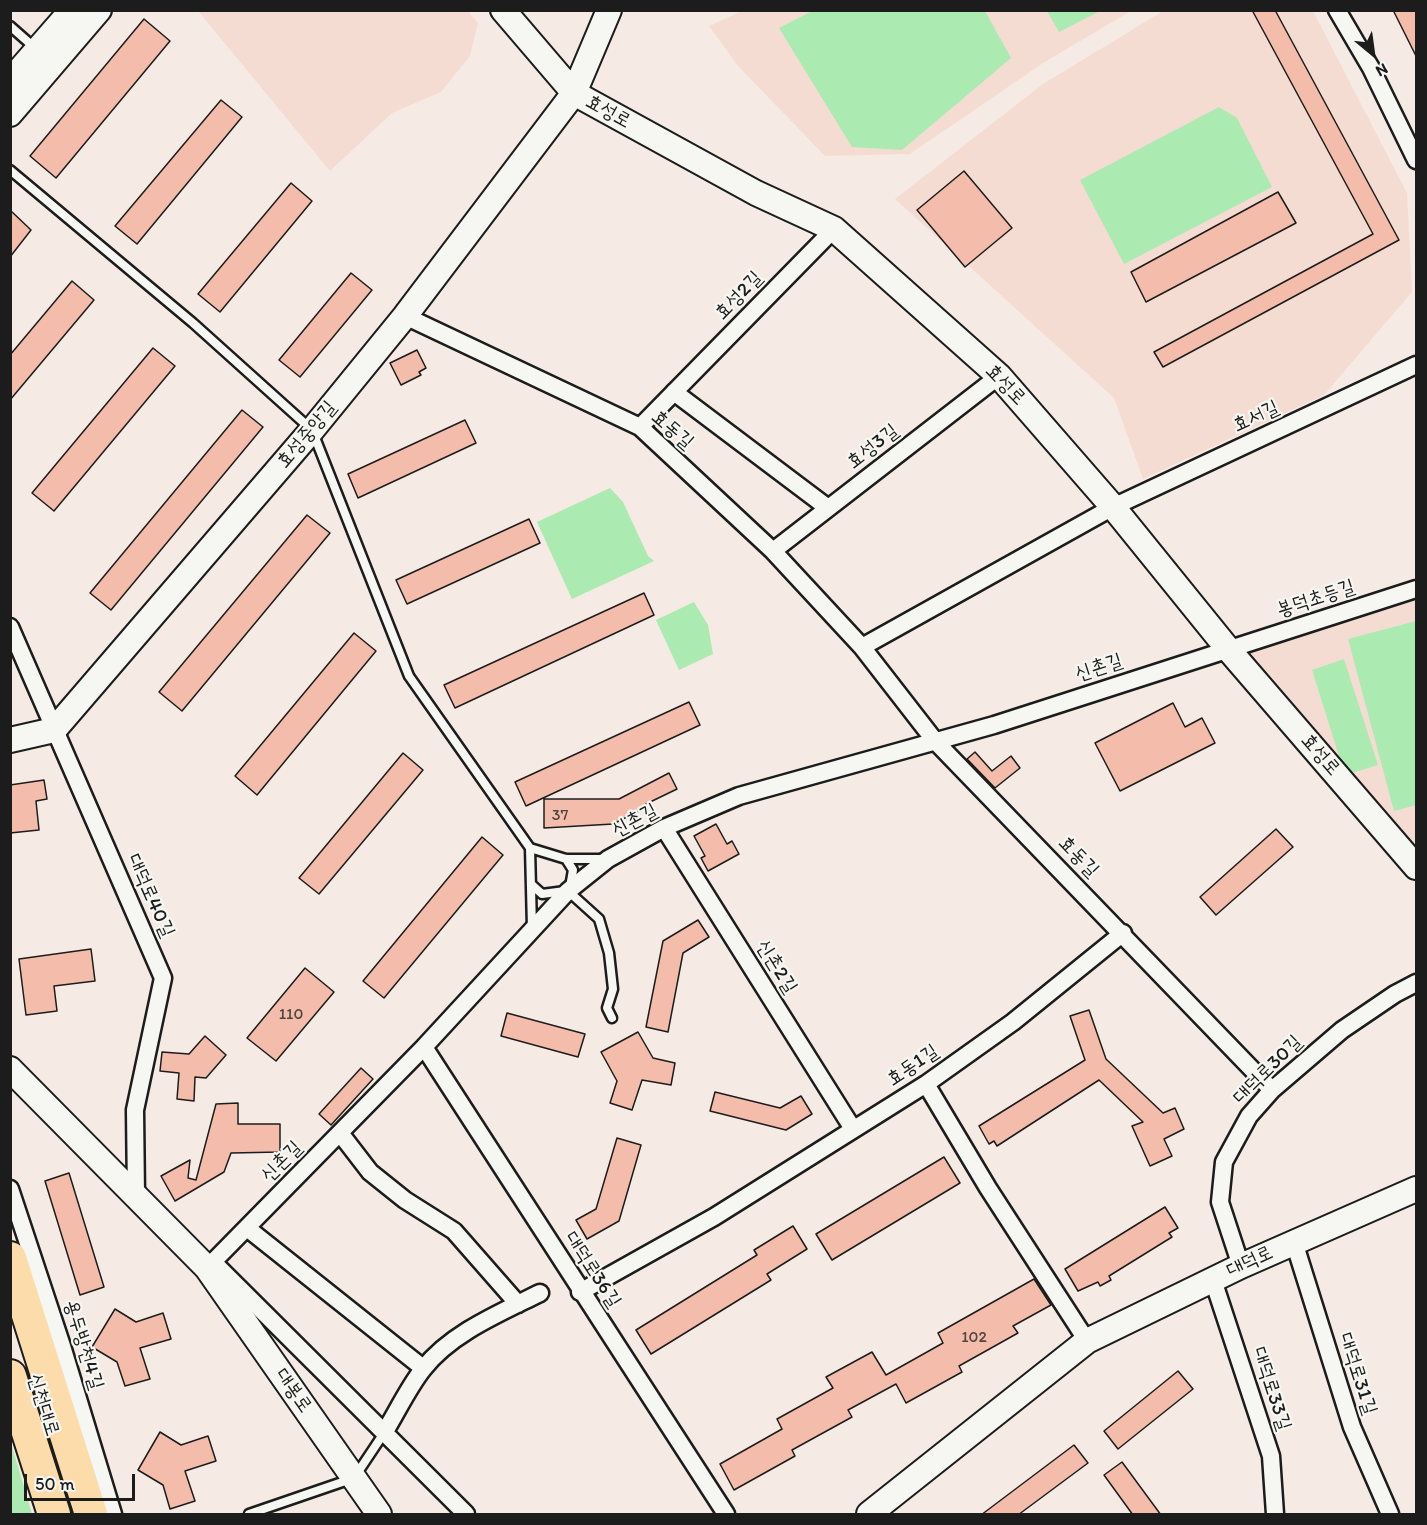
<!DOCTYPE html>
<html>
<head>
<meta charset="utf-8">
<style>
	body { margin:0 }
	#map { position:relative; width:1427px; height:1525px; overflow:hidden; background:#f6eae4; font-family:Itim,sans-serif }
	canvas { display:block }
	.frame { position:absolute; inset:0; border:12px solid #1c1c1c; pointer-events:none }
	.north { position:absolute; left:1343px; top:24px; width:60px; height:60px; -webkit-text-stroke:4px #f6f6f2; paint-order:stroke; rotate:151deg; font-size:16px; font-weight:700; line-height:24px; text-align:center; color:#1c1c1c }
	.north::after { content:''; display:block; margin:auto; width:21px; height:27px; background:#1c1c1c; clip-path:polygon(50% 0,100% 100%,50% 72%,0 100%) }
	.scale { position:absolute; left:24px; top:1474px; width:111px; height:27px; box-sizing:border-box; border:3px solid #1c1c1c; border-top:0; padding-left:8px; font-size:18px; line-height:21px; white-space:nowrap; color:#1c1c1c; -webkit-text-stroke:4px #f6f6f2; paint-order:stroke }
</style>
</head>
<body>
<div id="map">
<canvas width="1427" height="1525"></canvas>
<div class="frame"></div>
<div class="north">N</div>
<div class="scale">50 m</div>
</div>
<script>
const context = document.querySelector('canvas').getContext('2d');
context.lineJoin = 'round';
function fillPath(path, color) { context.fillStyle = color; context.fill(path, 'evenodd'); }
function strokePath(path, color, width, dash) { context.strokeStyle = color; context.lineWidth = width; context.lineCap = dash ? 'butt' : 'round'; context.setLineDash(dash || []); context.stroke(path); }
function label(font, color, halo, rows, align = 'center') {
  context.font = font + ' Itim,"Poor Story",sans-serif'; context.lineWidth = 4.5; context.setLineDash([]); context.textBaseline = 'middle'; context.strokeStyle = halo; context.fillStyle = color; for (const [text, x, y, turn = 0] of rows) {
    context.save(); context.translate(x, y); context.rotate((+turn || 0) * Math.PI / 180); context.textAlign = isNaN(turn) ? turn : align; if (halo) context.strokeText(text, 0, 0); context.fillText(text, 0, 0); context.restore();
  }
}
const built = new Path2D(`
	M 467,10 L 478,23 L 470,56 L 441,92 L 392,113 L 330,171 L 198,11 Z
	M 744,10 L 1131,11 L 1043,63 L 910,154 L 825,156 L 738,66 L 709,26 Z
	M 1163,11 L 1313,11 L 1407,193 L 1412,292 L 1324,395 L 1143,479 L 1114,398 L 895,199 L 1043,84 Z
	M 1416,599 L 1416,849 L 1244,652 Z`);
const green = new Path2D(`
	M 812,11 L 985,11 L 1011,58 L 902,150 L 852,147 L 779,28 Z
	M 1047,11 L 1100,11 L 1059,32 Z
	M 1219,107 L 1237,118 L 1272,187 L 1124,264 L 1080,180 Z
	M 610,488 L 623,502 L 648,556 L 654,561 L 572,599 L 537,522 Z
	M 694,602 L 708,625 L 713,654 L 679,670 L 656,620 Z
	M 1416,621 L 1416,805 L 1394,811 L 1348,639 Z
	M 1344,659 L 1378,765 L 1345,775 L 1312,670 Z
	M 11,1443 L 32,1514 L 11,1514 Z`);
const building = new Path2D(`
	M 1252,10 L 1275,10 L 1399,240 L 1163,367 L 1154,352 L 1373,234 Z
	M 1393,10 L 1416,10 L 1416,56 Z
	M 144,19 L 170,41 L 56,178 L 30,156 Z
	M 221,100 L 242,117 L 137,244 L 115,226 Z
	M 964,171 L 1012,228 L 965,267 L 917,210 Z
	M 291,183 L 312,201 L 220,312 L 198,294 Z
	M 1278,192 L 1296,223 L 1146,302 L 1131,272 Z
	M 10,210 L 31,230 L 10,257 Z
	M 351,273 L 372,290 L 300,377 L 279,360 Z
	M 72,281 L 94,300 L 10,400 L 10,355 Z
	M 153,348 L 175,366 L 54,511 L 32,493 Z
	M 417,350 L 426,368 L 419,372 L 421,375 L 401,385 L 390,363 Z
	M 242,410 L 263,427 L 111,610 L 90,593 Z
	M 465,420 L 476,443 L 358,498 L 348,474 Z
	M 307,515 L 330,533 L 182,711 L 159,692 Z
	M 529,519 L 540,543 L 407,604 L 396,580 Z
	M 644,593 L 654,615 L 455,708 L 444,685 Z
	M 354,633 L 376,651 L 257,795 L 235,776 Z
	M 689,702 L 700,725 L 526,806 L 515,782 Z
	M 1173,703 L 1185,727 L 1202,718 L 1215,743 L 1120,791 L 1095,743 Z
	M 975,752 L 992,771 L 1011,756 L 1020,768 L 995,788 L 967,759 Z
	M 403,753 L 423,770 L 319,894 L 299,878 Z
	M 669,773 L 677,789 L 646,804 L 647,807 L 613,824 L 544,828 L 544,799 L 619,799 Z
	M 44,780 L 47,799 L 36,801 L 39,830 L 10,833 L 10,785 Z
	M 716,824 L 727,844 L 732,841 L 739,854 L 708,871 L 701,858 L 705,856 L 694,836 Z
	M 1276,829 L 1293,847 L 1216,915 L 1200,897 Z
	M 482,837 L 503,855 L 384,998 L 363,981 Z
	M 698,920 L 709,937 L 683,953 L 668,1032 L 646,1027 L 663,941 Z
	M 91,949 L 95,981 L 54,986 L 57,1011 L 26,1015 L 19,959 Z
	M 305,968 L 334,992 L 276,1061 L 247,1038 Z
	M 1089,1010 L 1106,1059 L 1163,1113 L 1175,1108 L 1184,1129 L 1164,1139 L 1172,1156 L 1150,1166 L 1132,1126 L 1143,1122 L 1099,1080 L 997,1146 L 994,1141 L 989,1144 L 979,1126 L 1085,1060 L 1070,1016 Z
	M 507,1013 L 585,1034 L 578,1057 L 501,1036 Z
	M 638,1032 L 653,1058 L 675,1063 L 671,1085 L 642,1080 L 632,1110 L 610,1103 L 617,1081 L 601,1052 Z
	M 205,1036 L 226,1055 L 206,1078 L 195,1077 L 194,1101 L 177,1099 L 179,1073 L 160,1071 L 162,1052 L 189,1054 Z
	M 361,1068 L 373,1079 L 331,1125 L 319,1114 Z
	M 715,1092 L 780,1108 L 801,1096 L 812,1114 L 786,1130 L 710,1111 Z
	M 238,1103 L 238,1124 L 280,1124 L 280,1152 L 231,1153 L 224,1172 L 175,1201 L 161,1176 L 190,1160 L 188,1178 L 196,1180 L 216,1104 Z
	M 617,1138 L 641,1145 L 619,1221 L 587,1239 L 576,1220 L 596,1209 Z
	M 944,1157 L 960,1183 L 832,1260 L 816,1234 Z
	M 69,1173 L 104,1287 L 80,1295 L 45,1181 Z
	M 1165,1207 L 1178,1228 L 1169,1233 L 1172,1237 L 1109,1276 L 1111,1280 L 1100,1286 L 1098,1282 L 1078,1291 L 1065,1269 Z
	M 793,1226 L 807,1249 L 767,1274 L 771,1280 L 651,1354 L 636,1330 L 757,1255 L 754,1250 Z
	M 1034,1279 L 1051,1305 L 1013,1326 L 1018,1333 L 959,1366 L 962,1372 L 906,1403 L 896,1384 L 848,1410 L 852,1417 L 792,1450 L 795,1456 L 734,1490 L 720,1464 L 782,1429 L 777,1419 L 833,1388 L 826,1377 L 872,1352 L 886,1375 L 943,1343 L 938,1333 Z
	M 115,1309 L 136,1322 L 163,1313 L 171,1339 L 140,1348 L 150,1379 L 125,1386 L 117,1362 L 92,1347 Z
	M 1178,1371 L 1193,1389 L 1118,1449 L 1104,1431 Z
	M 160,1432 L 181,1445 L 208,1436 L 216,1461 L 185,1471 L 195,1501 L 170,1509 L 163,1485 L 138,1470 Z
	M 1074,1445 L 1088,1463 L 1018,1515 L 981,1515 Z
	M 1122,1462 L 1161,1515 L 1133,1515 L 1104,1475 Z`);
const lane = new Path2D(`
	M 10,26 L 35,48
	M 10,170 L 193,323 L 312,430 L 409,676 L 530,848 L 532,928
	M 530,848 L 566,859 L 606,859
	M 566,859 L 573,870 L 570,887
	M 531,884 L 542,894 L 565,891
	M 568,891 L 599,919 L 609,953 L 613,989 L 607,1008 L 612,1018
	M 249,1514 L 354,1478 L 384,1433`);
const street = new Path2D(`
	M 1337,10 L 1371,68 L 1416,160
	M 405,316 L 640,427 L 773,551 L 862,647 L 935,741 L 1272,1090
	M 674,392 L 828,508
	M 640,427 L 834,229
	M 773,551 L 999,376
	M 10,627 L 163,978 L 135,1110 L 136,1196
	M 862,647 L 1113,507 L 1416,365
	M 664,828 L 853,1129
	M 424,1047 L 726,1514
	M 926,1084 L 988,1188 L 1087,1341
	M 340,1133 L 370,1172 L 405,1200 L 454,1231 L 518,1304
	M 10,1189 L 62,1346 L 113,1514
	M 247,1228 L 423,1368
	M 1294,1242 L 1352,1427 L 1390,1514
	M 214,1263 L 466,1514
	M 1241,1266 L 1220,1202 L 1224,1162 L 1249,1116 L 1272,1090 L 1342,1030 L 1395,994 L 1416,983
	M 207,1268 L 424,1047 L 568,891 L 608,859 L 664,828 L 739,796 L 994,725 L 1416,589
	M 1213,1280 L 1271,1456 L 1275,1514
	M 580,1292 L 714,1217 L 926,1084 L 1013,1022 L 1123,933
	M 384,1433 C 397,1412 408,1388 423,1369 C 451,1333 500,1313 540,1293`);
const secondary = new Path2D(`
	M 503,10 L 574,93 L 756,193 L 834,229 L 999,376 L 1113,507 L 1228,649 L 1416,867
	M 10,81 L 72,10
	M 10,114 L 99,10
	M 10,740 L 54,730 L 312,430 L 405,316 L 574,93 L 609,10
	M 10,1069 L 207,1268 L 379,1514
	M 869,1514 L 1087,1341 L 1241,1266 L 1416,1189`);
const highway = new Path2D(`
	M 10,1258 L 91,1514
	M 10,1376 L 54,1514`);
const numberNames = [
	["37",560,816],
	["110",291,1015],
	["102",974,1338]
];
const streetNames = [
	["효성로",608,112,29],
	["효성2길",739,296,-46],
	["효성로",1005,385,46],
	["효서길",1256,417,-25],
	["효동길",672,430,41],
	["효성중앙길",307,435,-50],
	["효성3길",873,447,-38],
	["봉덕초등길",1316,599,-18],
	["신촌길",1099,668,-18],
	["효성로",1320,755,49],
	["신촌길",635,821,-28],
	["효동길",1078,857,46],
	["대덕로40길",150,896,66],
	["신촌2길",776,967,58],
	["효동1길",913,1066,-34],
	["대덕로30길",1268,1070,-45],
	["신촌길",282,1162,-45],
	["대덕로",1250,1262,-25],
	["대덕로36길",592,1270,57],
	["용두방천4길",83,1345,73],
	["대덕로31길",1357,1374,72],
	["대덕로33길",1271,1389,72],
	["대봉로",293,1391,55],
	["신천대로",43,1405,73]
];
fillPath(built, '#f5dcd3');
fillPath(green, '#abeab1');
fillPath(building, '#f4bcaa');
strokePath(building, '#1c1c1c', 1.5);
strokePath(lane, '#1c1c1c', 13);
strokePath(street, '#1c1c1c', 21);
strokePath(secondary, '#1c1c1c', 28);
strokePath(highway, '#1c1c1c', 36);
strokePath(lane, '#f6f6f2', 8);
strokePath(street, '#f6f6f2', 16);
strokePath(secondary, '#f6f6f2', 24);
strokePath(highway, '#fddcac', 32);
label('16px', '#524440', null, numberNames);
label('20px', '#1c1c1c', '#f6f6f2', streetNames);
</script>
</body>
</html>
